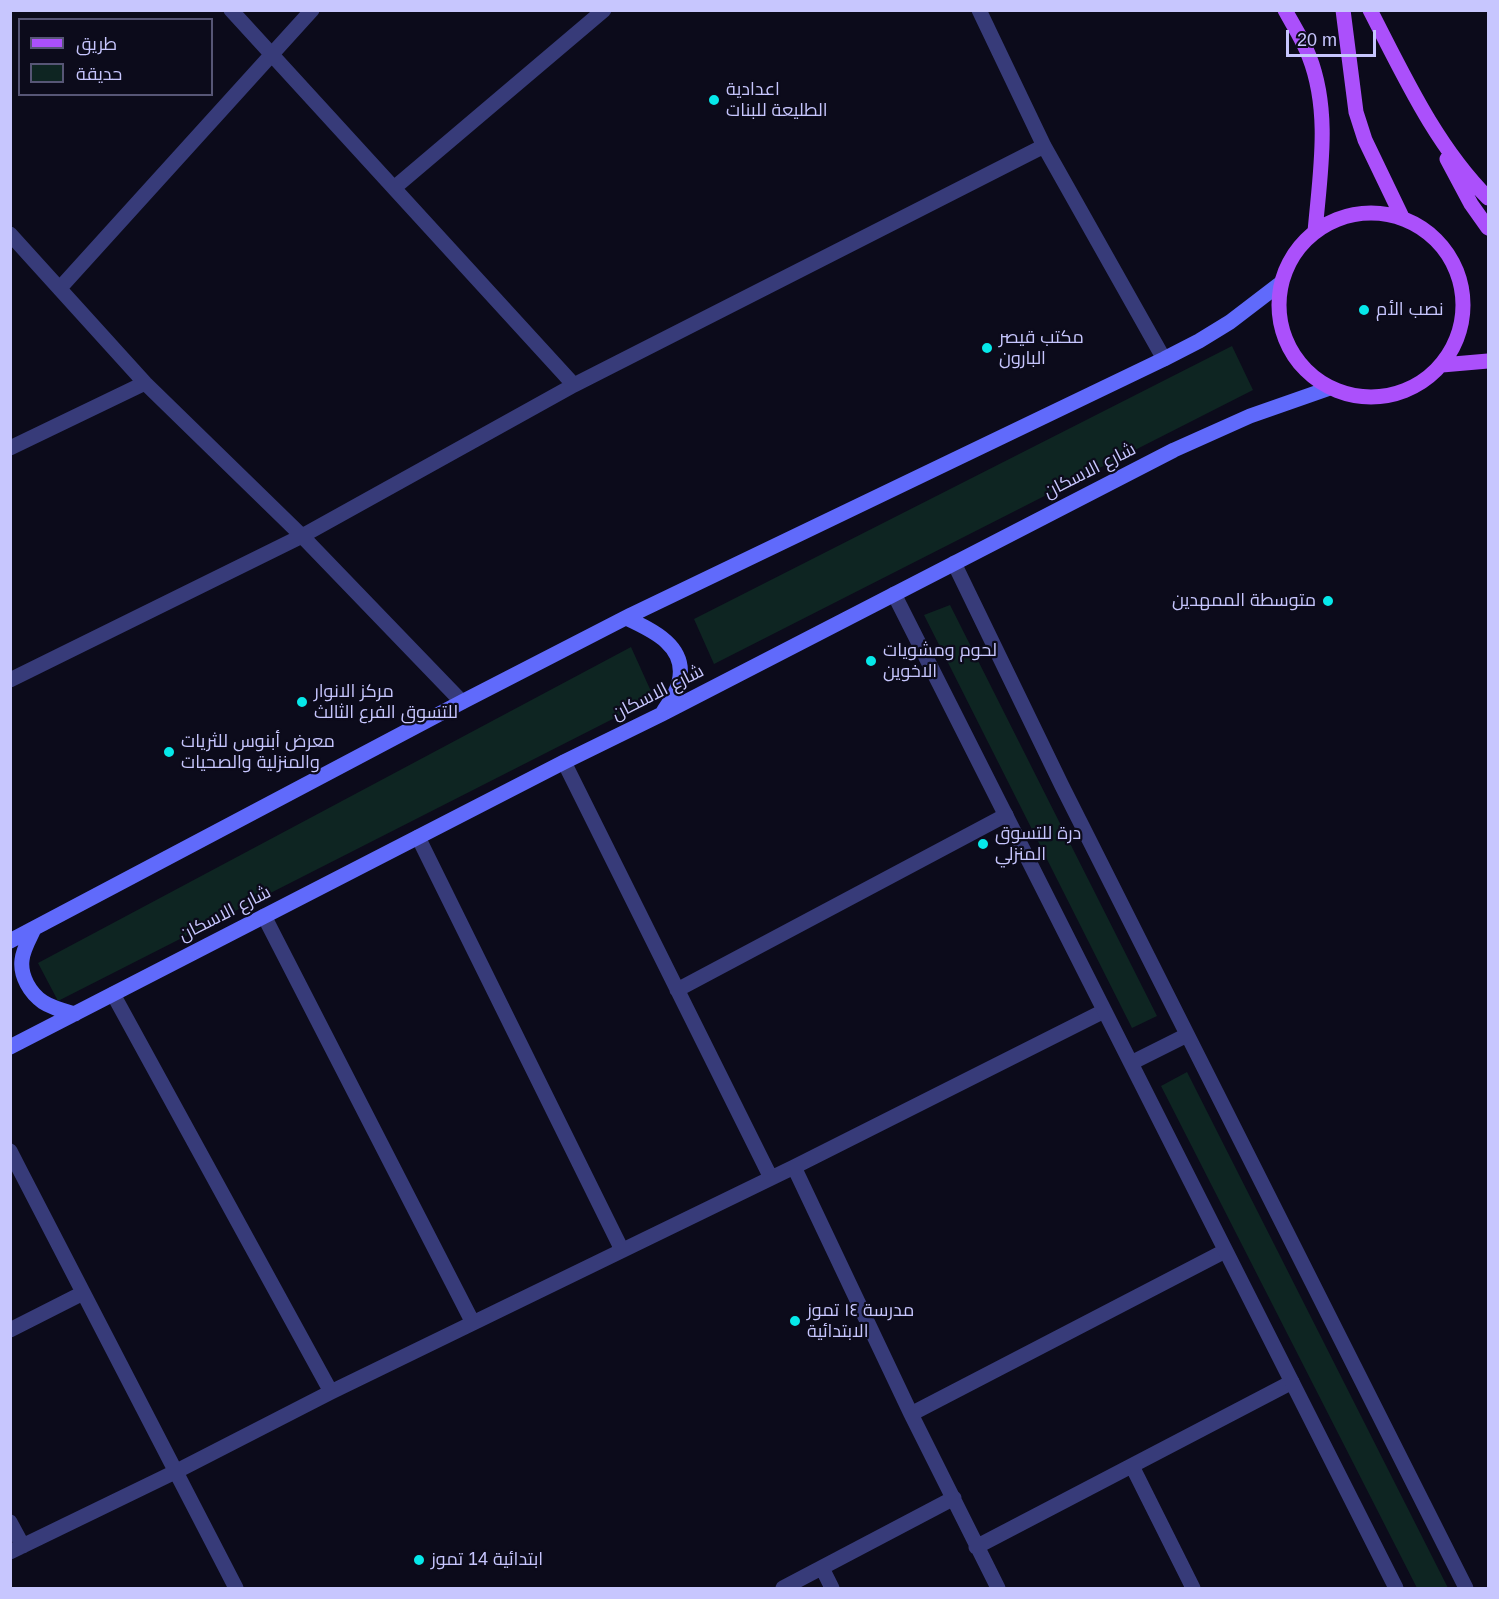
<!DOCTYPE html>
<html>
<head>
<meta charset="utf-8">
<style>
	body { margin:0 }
	#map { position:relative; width:1499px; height:1599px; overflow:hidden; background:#0c0b1b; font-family:Arial,Cairo,sans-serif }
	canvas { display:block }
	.frame { position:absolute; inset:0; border:12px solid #c7c6fe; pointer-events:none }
	.legend { position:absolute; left:18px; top:18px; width:195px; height:78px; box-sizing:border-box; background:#0c0b1b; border:2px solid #575676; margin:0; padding:8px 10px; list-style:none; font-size:18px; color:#c7c6fe }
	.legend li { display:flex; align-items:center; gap:12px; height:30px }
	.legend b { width:30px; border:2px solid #575676 }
	.scale { position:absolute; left:1286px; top:30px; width:90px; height:27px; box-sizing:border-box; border:3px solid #c7c6fe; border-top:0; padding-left:8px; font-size:18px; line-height:21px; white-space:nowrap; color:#c7c6fe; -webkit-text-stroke:4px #0c0b1b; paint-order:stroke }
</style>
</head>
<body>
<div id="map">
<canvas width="1499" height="1599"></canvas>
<div class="frame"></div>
<ul class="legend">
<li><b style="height:8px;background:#ab50fb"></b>طريق</li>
<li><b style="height:16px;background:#0e2522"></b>حديقة</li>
</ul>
<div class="scale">20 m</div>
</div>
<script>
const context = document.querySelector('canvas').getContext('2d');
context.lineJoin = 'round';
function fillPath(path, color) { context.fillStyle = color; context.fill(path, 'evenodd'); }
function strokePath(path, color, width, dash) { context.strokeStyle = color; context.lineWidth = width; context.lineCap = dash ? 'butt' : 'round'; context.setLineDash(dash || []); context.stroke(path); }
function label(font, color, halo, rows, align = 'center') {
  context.font = font + ' Arial,Cairo,sans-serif'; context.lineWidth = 4.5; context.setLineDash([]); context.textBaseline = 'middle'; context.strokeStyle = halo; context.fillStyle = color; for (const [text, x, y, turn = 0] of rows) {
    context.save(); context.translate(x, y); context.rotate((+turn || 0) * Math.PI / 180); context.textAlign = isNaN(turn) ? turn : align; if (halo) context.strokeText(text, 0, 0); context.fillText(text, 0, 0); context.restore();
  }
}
const green = new Path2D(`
	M 1232,346 L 1253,390 L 714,664 L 694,619 Z
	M 950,605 L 1157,1016 L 1132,1028 L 924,615 Z
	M 631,647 L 654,698 L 58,1001 L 38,963 Z
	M 1187,1072 L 1448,1588 L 1417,1588 L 1161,1086 Z`);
const minor = new Path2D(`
	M 231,10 L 574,385
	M 979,10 L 1044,146 L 1164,359
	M 394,188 L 604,10
	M 10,234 L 145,383 L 302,536 L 462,702
	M 60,288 L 312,10
	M 10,448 L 145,383
	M 10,680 L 302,536 L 574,385 L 1044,146
	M 564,762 L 771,1178
	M 418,837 L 622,1250
	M 264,916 L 473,1323
	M 677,990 L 1006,815
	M 113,994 L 331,1392
	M 10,1151 C 85,1297 162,1442 236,1588
	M 794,1167 L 911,1414 L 998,1588
	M 10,1330 L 83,1293
	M 911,1414 L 1225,1251
	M 1132,1466 L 1193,1588
	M 10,1522 L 23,1546
	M 976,1547 L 1292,1382
	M 10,1552 L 177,1471 L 331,1392 L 794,1167 L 1104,1011
	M 822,1568 L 832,1588
	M 783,1588 L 954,1498`);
const tertiary = new Path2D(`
	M 954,563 L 1062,786 L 1466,1588
	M 894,594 L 1396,1588
	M 1131,1063 L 1187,1035`);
const secondary = new Path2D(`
	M 626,618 C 652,630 688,646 679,682 C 677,693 669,702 663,712
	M 34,929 C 30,938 23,949 22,960 C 20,976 30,993 43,1002 C 52,1008 64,1011 75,1014
	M 10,941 L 462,702 L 631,615 L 1164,359 L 1199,341 L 1230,322 L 1281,283
	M 10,1047 L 564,762 L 662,714 L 1174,450 L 1250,416 L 1330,388`);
const primary = new Path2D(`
	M 1285,10 C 1293,25 1303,40 1309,56 C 1331,112 1320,173 1315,232
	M 1343,10 L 1356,112 L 1365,140 L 1402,217
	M 1370,10 C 1404,76 1436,146 1488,198
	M 1447,159 L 1471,204 L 1488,228
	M1279 305a92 92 0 1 1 184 0a92 92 0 1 1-184 0Z
	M 1442,365 L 1488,361`);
const markers = [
	[714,100,6,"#06e9ea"],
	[1364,310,6,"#06e9ea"],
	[987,348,6,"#06e9ea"],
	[1328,601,6,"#06e9ea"],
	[871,661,6,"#06e9ea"],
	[302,702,6,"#06e9ea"],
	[169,752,6,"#06e9ea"],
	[983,844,6,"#06e9ea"],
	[795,1321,6,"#06e9ea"],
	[419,1560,6,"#06e9ea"]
];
const poiNames = [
	["اعدادية",726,90],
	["الطليعة للبنات",726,111],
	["نصب الأم",1376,310],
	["مكتب قيصر",999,338],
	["البارون",999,359],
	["متوسطة الممهدين",1316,601,"right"],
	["لحوم ومشويات",883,651],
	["الاخوين",883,672],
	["مركز الانوار",314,692],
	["للتسوق الفرع الثالث",314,713],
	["معرض أبنوس للثريات",181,742],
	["والمنزلية والصحيات",181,763],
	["درة للتسوق",995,834],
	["المنزلي",995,855],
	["مدرسة ١٤ تموز",807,1311],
	["الابتدائية",807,1332],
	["ابتدائية 14 تموز",431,1560]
];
const streetNames = [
	["شارع الاسكان",1090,471,-27],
	["شارع الاسكان",658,693,-27],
	["شارع الاسكان",225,914,-27]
];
fillPath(green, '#0e2522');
strokePath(minor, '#373b79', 15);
strokePath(tertiary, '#373b79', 15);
strokePath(secondary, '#606afb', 15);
strokePath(primary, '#ab50fb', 15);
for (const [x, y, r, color] of markers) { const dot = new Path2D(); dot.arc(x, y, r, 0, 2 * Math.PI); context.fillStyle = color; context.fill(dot); strokePath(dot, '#0c0b1b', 2); }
label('18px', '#c7c6fe', '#0c0b1b', poiNames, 'left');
label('18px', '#c7c6fe', '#0c0b1b', streetNames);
</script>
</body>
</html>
